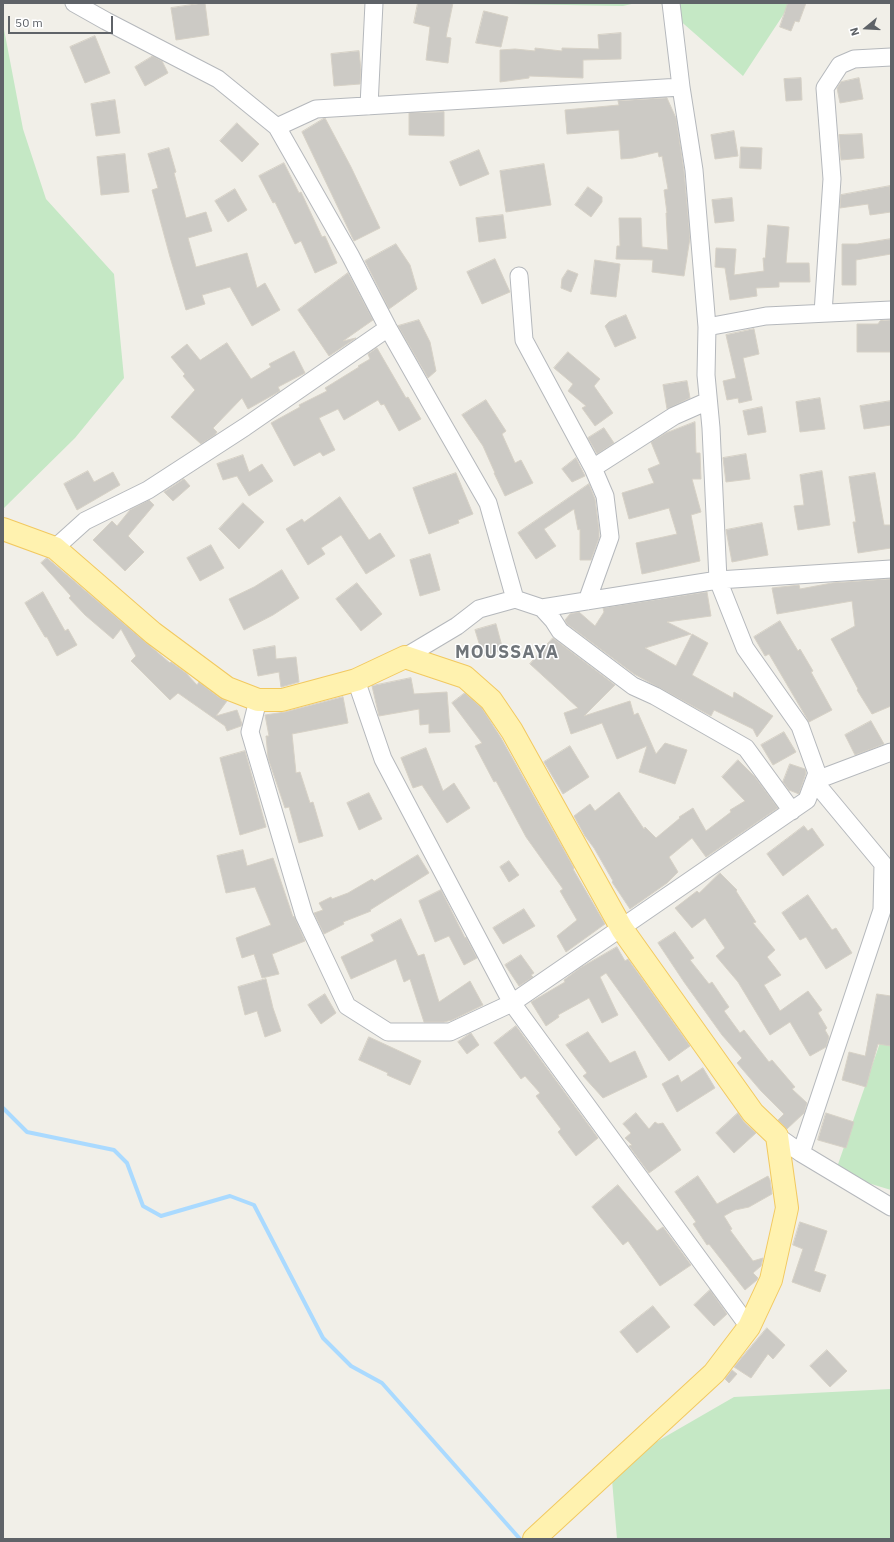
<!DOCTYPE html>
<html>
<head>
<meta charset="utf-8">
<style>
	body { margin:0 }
	#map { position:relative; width:894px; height:1542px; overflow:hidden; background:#f1efe8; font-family:"IBM Plex Sans",sans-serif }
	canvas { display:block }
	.frame { position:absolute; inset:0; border:4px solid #5f6368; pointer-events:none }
	.north { position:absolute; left:846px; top:8px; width:40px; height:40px; -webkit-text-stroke:3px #fff; paint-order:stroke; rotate:252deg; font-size:11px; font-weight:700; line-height:16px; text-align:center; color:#5f6368 }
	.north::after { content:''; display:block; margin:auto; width:14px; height:18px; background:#5f6368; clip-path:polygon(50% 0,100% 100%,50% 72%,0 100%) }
	.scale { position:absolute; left:8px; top:16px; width:105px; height:18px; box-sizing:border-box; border:2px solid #5f6368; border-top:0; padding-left:5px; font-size:12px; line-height:14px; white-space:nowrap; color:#5f6368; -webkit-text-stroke:3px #fff; paint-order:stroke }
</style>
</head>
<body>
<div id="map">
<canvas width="894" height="1542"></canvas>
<div class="frame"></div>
<div class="north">N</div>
<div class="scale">50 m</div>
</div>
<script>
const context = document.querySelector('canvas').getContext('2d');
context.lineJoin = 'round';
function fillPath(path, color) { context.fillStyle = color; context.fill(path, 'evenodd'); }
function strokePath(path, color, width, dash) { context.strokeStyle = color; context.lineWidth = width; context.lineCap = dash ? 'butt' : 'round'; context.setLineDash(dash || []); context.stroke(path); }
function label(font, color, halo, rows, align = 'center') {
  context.font = font + ' "IBM Plex Sans",sans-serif'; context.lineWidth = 3; context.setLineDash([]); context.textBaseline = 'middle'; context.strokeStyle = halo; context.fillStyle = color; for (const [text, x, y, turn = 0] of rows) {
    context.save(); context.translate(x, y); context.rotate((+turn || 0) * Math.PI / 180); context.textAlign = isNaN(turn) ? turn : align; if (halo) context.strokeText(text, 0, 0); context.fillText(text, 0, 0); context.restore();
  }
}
const green = new Path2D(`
	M 452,3 L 636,3 L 623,6 Z
	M 660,3 L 791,3 L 743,76 Z
	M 3,24 L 23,129 L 46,199 L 114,274 L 124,378 L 75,438 L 4,508 L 3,507 Z
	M 891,1011 L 891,1190 L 835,1173 Z
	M 891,1389 L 891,1539 L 617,1539 L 611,1468 L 734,1397 Z`);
const stream = new Path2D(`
	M 3,1108 L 27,1132 L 114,1150 L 127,1163 L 143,1206 L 161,1216 L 230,1196 L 254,1205 L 323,1338 L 351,1366 L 382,1383 L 520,1539`);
const building = new Path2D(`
	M 205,3 L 209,35 L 176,40 L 171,8 Z
	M 418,3 L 453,3 L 446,37 L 451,38 L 448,63 L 426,60 L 430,27 L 414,23 Z
	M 788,3 L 806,3 L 799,22 L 795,21 L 791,31 L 780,27 Z
	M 484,11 L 508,17 L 501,47 L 476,43 Z
	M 621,33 L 621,59 L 583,60 L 583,78 L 529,76 L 529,78 L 500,82 L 500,50 L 515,49 L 535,51 L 535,48 L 562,51 L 562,48 L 599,49 L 598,35 Z
	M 95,36 L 110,73 L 85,83 L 70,47 Z
	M 359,51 L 361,70 L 360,84 L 334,86 L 331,54 Z
	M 153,56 L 162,61 L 168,73 L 145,86 L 135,67 Z
	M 801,78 L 802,100 L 786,101 L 784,79 Z
	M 859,78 L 863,99 L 840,103 L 837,88 L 841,82 Z
	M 667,98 L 676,118 L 684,171 L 690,238 L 684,276 L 652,272 L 653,260 L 616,259 L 617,246 L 620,246 L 619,218 L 641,218 L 642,247 L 668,250 L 666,213 L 667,213 L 664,190 L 668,189 L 662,156 L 659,157 L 658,152 L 633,158 L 621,159 L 619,130 L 567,134 L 565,110 L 619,105 L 618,101 Z
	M 115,100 L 120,133 L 96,136 L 91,104 Z
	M 444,112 L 444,136 L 409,135 L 409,113 Z
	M 325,118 L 351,167 L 380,228 L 354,241 L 302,132 Z
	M 237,123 L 259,144 L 242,162 L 220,141 Z
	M 734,131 L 738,156 L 715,159 L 711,135 Z
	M 862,134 L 864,158 L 841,160 L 839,135 Z
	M 741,147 L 762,148 L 761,169 L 740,168 Z
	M 169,148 L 176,172 L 174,173 L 186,218 L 206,212 L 212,231 L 188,238 L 196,267 L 247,253 L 257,288 L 265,283 L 280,310 L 252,326 L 230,287 L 202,295 L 205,304 L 186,310 L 170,257 L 152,190 L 158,188 L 148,154 Z
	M 479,150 L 489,174 L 460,186 L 450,162 Z
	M 125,154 L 129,192 L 101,195 L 97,157 Z
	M 284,163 L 299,193 L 301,192 L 322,237 L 325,236 L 337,263 L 315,273 L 301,241 L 295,244 L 275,202 L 273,203 L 259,176 Z
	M 544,164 L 551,205 L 506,212 L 500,171 Z
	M 890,186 L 891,212 L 870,215 L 868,204 L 840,208 L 841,195 Z
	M 588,187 L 602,197 L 602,202 L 591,217 L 575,205 Z
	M 235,189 L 247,210 L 228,222 L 215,201 Z
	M 732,198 L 734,221 L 715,223 L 712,200 Z
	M 503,215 L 506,238 L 479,242 L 476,218 Z
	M 768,225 L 789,227 L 786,263 L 809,263 L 810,282 L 779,282 L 779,287 L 756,288 L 757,296 L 730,300 L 725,268 L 715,267 L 716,248 L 736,249 L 734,275 L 764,271 L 763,258 L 765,258 Z
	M 891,239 L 891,254 L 856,260 L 856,285 L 842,285 L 842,244 L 857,244 Z
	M 396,244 L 410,265 L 417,289 L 389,309 L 365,261 Z
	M 495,259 L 510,292 L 482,304 L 467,272 Z
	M 595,260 L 620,264 L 616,297 L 591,294 Z
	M 568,270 L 578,274 L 571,292 L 561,288 L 562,279 Z
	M 348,273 L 373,320 L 343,341 L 356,338 L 329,356 L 298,310 Z
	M 626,315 L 636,338 L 615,347 L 605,326 L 609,322 Z
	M 419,320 L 430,342 L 436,371 L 428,378 L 398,326 Z
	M 891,320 L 891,352 L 857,352 L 857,324 L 878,324 L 880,321 Z
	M 754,329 L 759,354 L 743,358 L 752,400 L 739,403 L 738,398 L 727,400 L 723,381 L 736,378 L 726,335 Z
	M 227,343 L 251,379 L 271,367 L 269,364 L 294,351 L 305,373 L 278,387 L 280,391 L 248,409 L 242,398 L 213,428 L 217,432 L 215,435 L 201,444 L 171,417 L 195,390 L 183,376 L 185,374 L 171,357 L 187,344 L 200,360 Z
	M 377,348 L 406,398 L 408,397 L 421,419 L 399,431 L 384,404 L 381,405 L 378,400 L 344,420 L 338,409 L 319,418 L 335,450 L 323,456 L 320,452 L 294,466 L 271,423 L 300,407 L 299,405 L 327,391 L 325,388 L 359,367 L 358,366 L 370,359 L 368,354 Z
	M 568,352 L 600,379 L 594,386 L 613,413 L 595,426 L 582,408 L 586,406 L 568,391 L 573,384 L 554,368 Z
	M 687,381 L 690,398 L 667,409 L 663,385 Z
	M 820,398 L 825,429 L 800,432 L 796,402 Z
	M 486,400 L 506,431 L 502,434 L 515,463 L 521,460 L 533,483 L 505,496 L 494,473 L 495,473 L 483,446 L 462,415 Z
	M 891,401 L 891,425 L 864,429 L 860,406 Z
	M 762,407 L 766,432 L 748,435 L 743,411 Z
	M 695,422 L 696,453 L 700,453 L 701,479 L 692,479 L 701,512 L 691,515 L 700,561 L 642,574 L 636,543 L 677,534 L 669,508 L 629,519 L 622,493 L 654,483 L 648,469 L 660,464 L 651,442 L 666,433 Z
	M 604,428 L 614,443 L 597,454 L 588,438 Z
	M 746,454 L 750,479 L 726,482 L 723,458 Z
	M 243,455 L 249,472 L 262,464 L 273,481 L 249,496 L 237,476 L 223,480 L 217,464 Z
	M 576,458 L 585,476 L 572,482 L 562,469 Z
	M 88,471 L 94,482 L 113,472 L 120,485 L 77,510 L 64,484 Z
	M 822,471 L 830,525 L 798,530 L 794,506 L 804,505 L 800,475 Z
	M 456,473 L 473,514 L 458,520 L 459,523 L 429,534 L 413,488 Z
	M 875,473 L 884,525 L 891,525 L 891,548 L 858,553 L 853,522 L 856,522 L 849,477 Z
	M 184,479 L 190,486 L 173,501 L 164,492 Z
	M 589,484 L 595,499 L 599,530 L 599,538 L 591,560 L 580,560 L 580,529 L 578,530 L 574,509 L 544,529 L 556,546 L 536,559 L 518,533 Z
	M 340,497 L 369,540 L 380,533 L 395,556 L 366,574 L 341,535 L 321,548 L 325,554 L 308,565 L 286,529 L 302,519 L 304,522 Z
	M 149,500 L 154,505 L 128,536 L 144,552 L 125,571 L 93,540 L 112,521 L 117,526 L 130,510 Z
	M 243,503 L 264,522 L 239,549 L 219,529 Z
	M 762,523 L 768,555 L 732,562 L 726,530 Z
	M 211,545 L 224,568 L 200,581 L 187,558 Z
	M 430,554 L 440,590 L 420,596 L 410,560 Z
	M 47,558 L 170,663 L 171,662 L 186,673 L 197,685 L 199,682 L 220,698 L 227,701 L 216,716 L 237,710 L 242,724 L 241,726 L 227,731 L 225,726 L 178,693 L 170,700 L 131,661 L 136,656 L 121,629 L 113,639 L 85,615 L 69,598 L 71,596 L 41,563 Z
	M 282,570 L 299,598 L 273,615 L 244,630 L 229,599 L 254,587 Z
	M 891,579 L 891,706 L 872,714 L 857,690 L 858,689 L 831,639 L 855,626 L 852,601 L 777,614 L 772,588 L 799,585 L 800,589 L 832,583 Z
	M 357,583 L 382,614 L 361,631 L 336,599 Z
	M 43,592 L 65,631 L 68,629 L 77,645 L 57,656 L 47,637 L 45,637 L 25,603 Z
	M 707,592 L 711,616 L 667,622 L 691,634 L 645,648 L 676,666 L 692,634 L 708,643 L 692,675 L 733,698 L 734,692 L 773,716 L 757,737 L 753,729 L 714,710 L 711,716 L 634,674 L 567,624 L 565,620 L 570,614 L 579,612 L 595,626 L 604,612 L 603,608 Z
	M 780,621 L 798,651 L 800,649 L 813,671 L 811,672 L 832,710 L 809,722 L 769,654 L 765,656 L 754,637 Z
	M 496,624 L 503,650 L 483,656 L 475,630 Z
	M 553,638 L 615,685 L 584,716 L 630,701 L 634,715 L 638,713 L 656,754 L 665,743 L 687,750 L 675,784 L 639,772 L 647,746 L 617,759 L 602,723 L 571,734 L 564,713 L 578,708 L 530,664 Z
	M 275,646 L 276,659 L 296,657 L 299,682 L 281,687 L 279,672 L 258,676 L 253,650 Z
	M 411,678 L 414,694 L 447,692 L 450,732 L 429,733 L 429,724 L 420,725 L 419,709 L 379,716 L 372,686 Z
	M 465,693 L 482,708 L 501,738 L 574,868 L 573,869 L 605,924 L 566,952 L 557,936 L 577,920 L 560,891 L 563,889 L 526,837 L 496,781 L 494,782 L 475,746 L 482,743 L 452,703 Z
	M 343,697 L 348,723 L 292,734 L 296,773 L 300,772 L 310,803 L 313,802 L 323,836 L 299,843 L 289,807 L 285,808 L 268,758 L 266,736 L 269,736 L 265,715 L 285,712 Z
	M 871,721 L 884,744 L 855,755 L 845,735 Z
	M 784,732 L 796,752 L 773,765 L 761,745 Z
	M 570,746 L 589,777 L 563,794 L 544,762 Z
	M 426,748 L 443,791 L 454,783 L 470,808 L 447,823 L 422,785 L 413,788 L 401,758 Z
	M 245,751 L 266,827 L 240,835 L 220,758 Z
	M 738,760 L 755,777 L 778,808 L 706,857 L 692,838 L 669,857 L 678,872 L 667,883 L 630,909 L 612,882 L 613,881 L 594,848 L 585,836 L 574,816 L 590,804 L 595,811 L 619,792 L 644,829 L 645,827 L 656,838 L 680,818 L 679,817 L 693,808 L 706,831 L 731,812 L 730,810 L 745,801 L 722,777 Z
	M 790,764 L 805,769 L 806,773 L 799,794 L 789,790 L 783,782 Z
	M 369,793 L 382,819 L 359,830 L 347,803 Z
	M 804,826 L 808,831 L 812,828 L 824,845 L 783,876 L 767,854 Z
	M 243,850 L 247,866 L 273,858 L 293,917 L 294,916 L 305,941 L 272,954 L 279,974 L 262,978 L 254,954 L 242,958 L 236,938 L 271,925 L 255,887 L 226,893 L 217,856 Z
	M 418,855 L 429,873 L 370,910 L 371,911 L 343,922 L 344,924 L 324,934 L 314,913 L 323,910 L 319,903 L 331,897 L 332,899 L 348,893 L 372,879 L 374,881 Z
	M 509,861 L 519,875 L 509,882 L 500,867 Z
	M 720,873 L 737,890 L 736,891 L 756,922 L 753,923 L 775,950 L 767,957 L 781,975 L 764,985 L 780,1011 L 808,991 L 822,1010 L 818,1013 L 827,1028 L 825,1030 L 829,1037 L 826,1047 L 810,1056 L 790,1022 L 770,1035 L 738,982 L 716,956 L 725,948 L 705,918 L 692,928 L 675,908 L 697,891 L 699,893 Z
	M 441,890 L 465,938 L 466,937 L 477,958 L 464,965 L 449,936 L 435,942 L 419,901 Z
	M 808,895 L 832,930 L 836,928 L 852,953 L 826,969 L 806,937 L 800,940 L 782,913 Z
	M 524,909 L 535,926 L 503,944 L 493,928 Z
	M 401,919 L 418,956 L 424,954 L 439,1002 L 470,981 L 483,1005 L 452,1020 L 444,1022 L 424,1022 L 410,979 L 404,982 L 396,959 L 351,979 L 341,957 L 374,941 L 371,935 Z
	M 675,932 L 694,958 L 690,960 L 709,984 L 712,982 L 729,1007 L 724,1011 L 740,1033 L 744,1030 L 769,1062 L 772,1060 L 795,1087 L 792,1089 L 807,1103 L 804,1113 L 787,1129 L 778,1120 L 784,1114 L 761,1091 L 737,1063 L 742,1058 L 722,1035 L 684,982 L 658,943 Z
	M 617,947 L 625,961 L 628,959 L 690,1046 L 669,1061 L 606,973 L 600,977 L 618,1015 L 602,1023 L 589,998 L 558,1015 L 559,1017 L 546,1026 L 531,1002 L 565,982 L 564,980 L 580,968 Z
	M 521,955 L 534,973 L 531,975 L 533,977 L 519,986 L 505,965 Z
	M 266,979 L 273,1008 L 281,1031 L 265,1037 L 257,1011 L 245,1015 L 238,987 Z
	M 325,994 L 336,1013 L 321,1024 L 308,1005 Z
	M 877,994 L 891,996 L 891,1046 L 878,1044 L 866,1087 L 842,1080 L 849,1052 L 865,1056 Z
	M 516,1026 L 598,1138 L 576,1156 L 558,1132 L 561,1129 L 536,1096 L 540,1093 L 525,1076 L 521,1079 L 494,1043 Z
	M 588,1032 L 610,1063 L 635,1051 L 647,1077 L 603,1098 L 583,1076 L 587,1073 L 566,1045 Z
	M 471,1033 L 479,1045 L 467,1054 L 458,1042 Z
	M 369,1037 L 421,1061 L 410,1085 L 387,1075 L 388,1073 L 359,1060 Z
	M 703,1068 L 715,1088 L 677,1112 L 662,1084 L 678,1075 L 681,1082 Z
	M 636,1113 L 649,1129 L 655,1122 L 658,1124 L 663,1123 L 681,1150 L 649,1173 L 629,1146 L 632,1145 L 625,1138 L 631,1133 L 623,1124 Z
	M 738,1113 L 744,1122 L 756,1133 L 734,1153 L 716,1133 Z
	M 826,1113 L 854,1122 L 846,1148 L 818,1140 Z
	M 698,1176 L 717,1204 L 768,1176 L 770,1180 L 772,1194 L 749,1207 L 735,1210 L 724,1216 L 732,1229 L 730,1230 L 753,1261 L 763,1258 L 761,1266 L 753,1273 L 758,1278 L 757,1280 L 745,1290 L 709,1244 L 707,1245 L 693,1224 L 696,1222 L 675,1192 Z
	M 618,1185 L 657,1231 L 663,1227 L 691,1265 L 660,1286 L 628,1241 L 623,1245 L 592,1207 Z
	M 800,1222 L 827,1231 L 814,1271 L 826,1275 L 820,1292 L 792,1282 L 803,1249 L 793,1245 Z
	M 710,1290 L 727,1314 L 714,1326 L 694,1305 Z
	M 653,1306 L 670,1327 L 637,1353 L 620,1332 Z
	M 767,1328 L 785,1345 L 773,1359 L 768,1354 L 751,1378 L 734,1367 Z
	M 827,1350 L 847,1371 L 830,1387 L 810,1366 Z
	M 732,1370 L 737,1374 L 729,1383 L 725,1379 Z`);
const minor = new Path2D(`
	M 74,3 L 106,21 L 218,79 L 277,127 L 350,255 L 388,328 L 430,402 L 488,503 L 515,599 L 479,609 L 457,626 L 405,657
	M 671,3 L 681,87
	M 369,106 L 374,3
	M 519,276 L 524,340 L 593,468 L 605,496 L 610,537 L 587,601
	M 823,313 L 832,179 L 825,88 L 840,65 L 854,59 L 891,57
	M 707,327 L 766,316 L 891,310
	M 593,468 L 674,416 L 708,401
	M 55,548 L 85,521 L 148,490 L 245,427 L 388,328
	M 515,599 L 542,608 L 718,580 L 891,569
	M 542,608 L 553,620 L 560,631 L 633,686 L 655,696 L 746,748 L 792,811
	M 356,680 L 383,759 L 512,1003 L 749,1327
	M 258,700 L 250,732 L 304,915 L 347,1006 L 388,1032 L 450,1032 L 512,1003 L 807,800 L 817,773 L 800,726 L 745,648 L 718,580 L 711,428 L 706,375 L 707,327 L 694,170 L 681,87 L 316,109 L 277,127
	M 777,1136 L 801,1153 L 891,1207
	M 801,1153 L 882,910 L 883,864 L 814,781 L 891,752`);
const major = new Path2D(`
	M 3,529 L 55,548 L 153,633 L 227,688 L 258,700 L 282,700 L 356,680 L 405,657 L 465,677 L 491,700 L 512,731 L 622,929 L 753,1113 L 777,1136 L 787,1208 L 771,1280 L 749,1327 L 714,1373 L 534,1539`);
const districtNames = [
	["MOUSSAYA",507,653]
];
fillPath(green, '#c5e8c5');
strokePath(stream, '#aadaff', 4);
fillPath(building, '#cccac5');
strokePath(building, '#d6d1c6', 1);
strokePath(minor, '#b5b8bc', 19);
strokePath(major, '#f2c960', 24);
strokePath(minor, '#fff', 17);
strokePath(major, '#fff2af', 22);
context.letterSpacing = '1px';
label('bold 18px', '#70757a', '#fff', districtNames);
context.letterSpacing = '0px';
</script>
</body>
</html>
